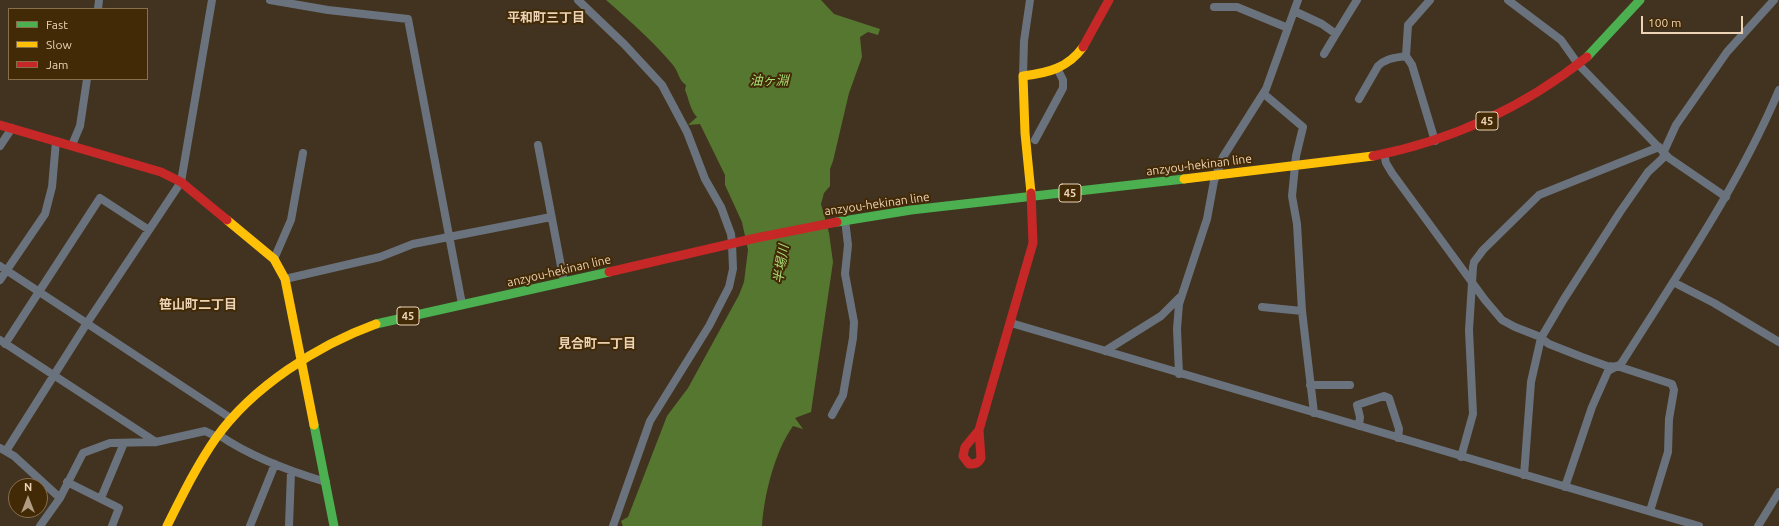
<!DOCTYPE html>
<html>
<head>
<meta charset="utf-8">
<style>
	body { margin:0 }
	#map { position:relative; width:1779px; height:526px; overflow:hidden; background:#413320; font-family:Ubuntu,sans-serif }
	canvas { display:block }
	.legend { position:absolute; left:8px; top:8px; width:140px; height:72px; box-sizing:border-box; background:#432a07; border:1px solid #876e4d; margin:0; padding:5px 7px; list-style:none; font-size:12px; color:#edd3b5 }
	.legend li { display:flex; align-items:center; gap:8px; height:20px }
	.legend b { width:20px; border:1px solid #876e4d }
	.north { position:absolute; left:8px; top:478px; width:40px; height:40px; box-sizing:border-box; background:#432a07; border:1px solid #876e4d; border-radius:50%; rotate:0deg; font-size:11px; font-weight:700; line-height:16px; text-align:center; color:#edd3b5 }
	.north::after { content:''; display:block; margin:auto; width:14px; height:18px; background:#b19b81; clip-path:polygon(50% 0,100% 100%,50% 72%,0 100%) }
	.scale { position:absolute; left:1641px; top:16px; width:102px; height:18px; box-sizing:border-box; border:2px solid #edd3b5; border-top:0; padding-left:5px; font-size:12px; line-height:14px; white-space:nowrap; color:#edd3b5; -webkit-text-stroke:3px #432a07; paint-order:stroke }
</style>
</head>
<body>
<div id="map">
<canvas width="1779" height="526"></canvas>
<ul class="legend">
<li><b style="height:5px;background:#4caf50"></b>Fast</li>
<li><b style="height:5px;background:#ffc107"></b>Slow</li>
<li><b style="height:5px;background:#c62828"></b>Jam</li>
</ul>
<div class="north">N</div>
<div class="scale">100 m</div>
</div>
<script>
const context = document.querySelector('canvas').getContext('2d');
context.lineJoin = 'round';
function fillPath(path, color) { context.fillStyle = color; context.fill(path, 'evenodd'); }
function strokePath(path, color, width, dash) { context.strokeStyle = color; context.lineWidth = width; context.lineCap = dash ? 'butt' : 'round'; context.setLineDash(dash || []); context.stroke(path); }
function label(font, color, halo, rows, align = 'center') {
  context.font = font + ' Ubuntu,"Noto Sans JP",sans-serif'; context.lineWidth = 4; context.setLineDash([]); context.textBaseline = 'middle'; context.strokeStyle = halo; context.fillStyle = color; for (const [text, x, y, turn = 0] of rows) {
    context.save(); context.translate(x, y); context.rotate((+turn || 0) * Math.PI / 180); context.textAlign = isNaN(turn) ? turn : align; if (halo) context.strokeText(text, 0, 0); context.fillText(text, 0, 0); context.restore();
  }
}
const water = new Path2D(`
	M 606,0 L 821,0 L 834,14 L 880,29 L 878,35 L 868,32 L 860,37 L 862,57 L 849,93 L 833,161 L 830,169 L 830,186 L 824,193 L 821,204 L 829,233 L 833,262 L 811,412 L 795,418 L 803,429 L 793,426 C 775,451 764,495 762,526 L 623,526 L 621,521 L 628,517 L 667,416 L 688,388 L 739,295 L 744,282 L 748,250 L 742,222 L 725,185 L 725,175 L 700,124 L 688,125 L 697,117 C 690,110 689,99 685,90 L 686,85 C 678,80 679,72 673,65 C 653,41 630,21 606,0 Z`);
const street = new Path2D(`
	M 270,0 L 328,10 L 408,19 L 462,304
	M 578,0 L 624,44 L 662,85 L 687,132 L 705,179 L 721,207 L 731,234 L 732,243 L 733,269 L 729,287 L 709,326 L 650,421 L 613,526
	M 1430,0 L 1408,25 L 1406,56 L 1412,65 L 1435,141
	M 1508,0 L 1561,40 L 1578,64 L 1669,158 L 1726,197
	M 1214,7 L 1237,7 L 1288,28
	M 98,9 L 99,0
	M 1294,11 L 1322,24 L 1336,34 L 1357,0
	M 1324,54 L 1336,34
	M 1023,76 L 1024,41 L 1030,0
	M 1264,94 L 1303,127 L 1296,156 L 1292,196 L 1297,224 L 1302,311 L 1314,413
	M 1359,99 L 1378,66 C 1386,58 1395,58 1406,56
	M 1035,140 L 1063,88 L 1063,80 L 1058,70
	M 72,145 L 80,126 L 87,79
	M 538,145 L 564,282
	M 0,146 L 12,128
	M 1384,154 L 1386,163 L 1392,173 L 1485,300 L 1502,320 L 1515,327 L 1538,336 L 1549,344 L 1582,357 L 1607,366 L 1620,367 L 1672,384 L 1674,390 L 1669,419 L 1668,452 L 1650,511
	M 274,259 L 291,220 L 303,153
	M 0,266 L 232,419
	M 285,279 L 380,257 L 413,244 L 551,217
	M 0,280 L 45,214 L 52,187 L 56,141
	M 1673,282 L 1714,303 L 1779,342
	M 1262,307 L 1302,311
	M 1011,323 L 1699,526
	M 0,340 L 156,442
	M 5,344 L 100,198 L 149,230
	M 1105,351 L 1161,316 L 1180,297
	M 1179,374 L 1177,329 L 1179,304 L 1207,219 L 1214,181 L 1223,157 L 1266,89 L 1298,0
	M 1310,385 L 1350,385
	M 832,415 L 843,395 L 853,338 L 854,322 L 845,274 L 848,245 L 845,220
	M 1359,426 L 1360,417 L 1357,405 L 1384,396 L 1389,398 L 1399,429 L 1398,438
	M 219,435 C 251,457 289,471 326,482
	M 0,448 L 14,456 L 60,498
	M 6,451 L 87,323 L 181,182 L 212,0
	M 1461,457 L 1473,414 L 1469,330 L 1473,267 L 1474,262 L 1483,250 L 1539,195 L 1659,147
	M 1524,475 L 1531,382 L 1541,338 L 1564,299 L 1620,212 L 1648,172 L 1663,158 L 1665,149 L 1676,125 L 1727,52 L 1774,0
	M 67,482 L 119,508 L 112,526
	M 1565,487 L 1592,407 L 1608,371 L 1621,364 C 1677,275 1738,187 1779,90
	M 101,498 L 124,443
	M 40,526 L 60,498 L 83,453 L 110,443 L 156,442 L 205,431 L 217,437
	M 250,526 L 275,464
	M 289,526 L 291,472
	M 1758,526 L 1779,492`);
const fast = new Path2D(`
	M 1587,57 L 1640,0
	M 837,222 L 911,210 L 1184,179
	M 376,324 L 609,272
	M 314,425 L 334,526`);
const slow = new Path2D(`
	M 1184,179 L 1373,156
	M 1031,193 L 1025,133 L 1023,76 C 1048,73 1068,68 1083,47
	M 227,220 L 274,259 L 285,279 L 314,425
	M 167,526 C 182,496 197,465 216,438 C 252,387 318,345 376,324`);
const jam = new Path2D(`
	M 1083,47 L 1109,0
	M 0,125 L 161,172 L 181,182 L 227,220
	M 1373,156 C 1454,140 1523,108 1587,57
	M 609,272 L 756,238 L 837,222
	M 979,430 L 965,447 L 963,456 L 969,464 C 975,464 978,464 981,458 L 979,430 L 1033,243 L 1031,193`);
const shields = [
	[1487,121,22],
	[1070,193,22],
	[408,316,22]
];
const shieldNames = [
	["45",1487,121],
	["45",1070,193],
	["45",408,316]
];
const streetNames = [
	["anzyou-hekinan line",1199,165,-7],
	["anzyou-hekinan line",877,204,-8],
	["anzyou-hekinan line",559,271,-13]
];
const neighbourhoodNames = [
	["平和町三丁目",546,18],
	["笹山町二丁目",198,305],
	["見合町一丁目",597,344]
];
const waterNames = [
	["油ヶ淵",769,81],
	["半場川",781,264,-81]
];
fillPath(water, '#56772f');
strokePath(street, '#6a737d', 8);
strokePath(fast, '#4caf50', 9);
strokePath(slow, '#ffc107', 9);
strokePath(jam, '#c62828', 9);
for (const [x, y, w] of shields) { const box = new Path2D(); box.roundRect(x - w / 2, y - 9, w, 18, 3); context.fillStyle = '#432a07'; context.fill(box); strokePath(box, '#edd3b5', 1); }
label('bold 11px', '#edd3b5', null, shieldNames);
label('12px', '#edd3b5', '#432a07', streetNames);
label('bold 13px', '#edd3b5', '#432a07', neighbourhoodNames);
label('italic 13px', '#a8de75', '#432a07', waterNames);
</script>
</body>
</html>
